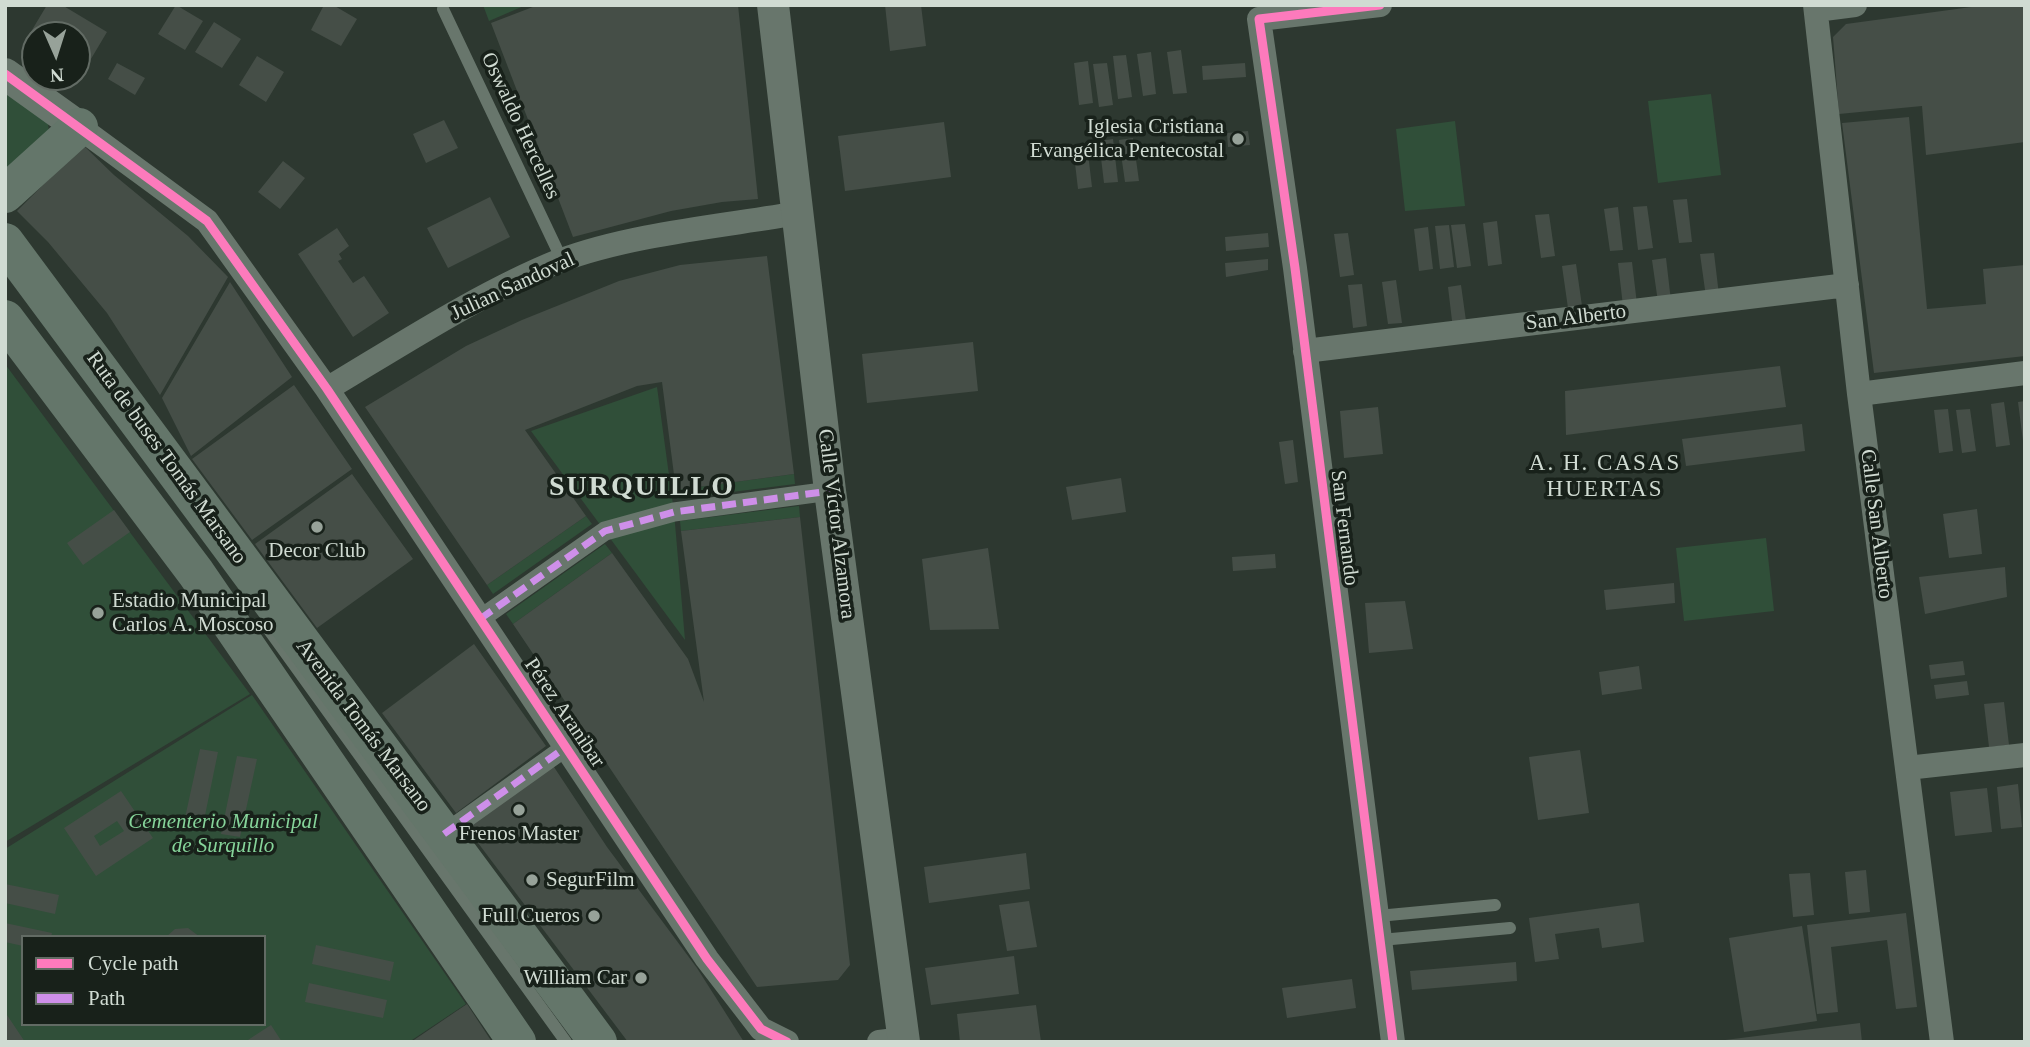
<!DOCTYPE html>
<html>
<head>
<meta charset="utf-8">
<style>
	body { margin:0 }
	#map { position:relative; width:2030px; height:1047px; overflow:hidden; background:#2d3830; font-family:"Times New Roman",serif }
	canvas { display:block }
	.frame { position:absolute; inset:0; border:7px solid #d0dbd2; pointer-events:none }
	.legend { position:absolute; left:21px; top:935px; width:245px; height:91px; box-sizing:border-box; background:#18211a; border:2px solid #626b64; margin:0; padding:9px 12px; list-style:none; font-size:21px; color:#d0dbd2 }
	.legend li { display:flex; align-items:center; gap:14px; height:35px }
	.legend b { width:35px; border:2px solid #626b64 }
	.north { position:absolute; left:21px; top:21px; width:70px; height:70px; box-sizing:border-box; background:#18211a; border:2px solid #626b64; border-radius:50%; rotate:177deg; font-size:19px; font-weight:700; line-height:28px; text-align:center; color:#d0dbd2 }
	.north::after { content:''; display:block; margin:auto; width:24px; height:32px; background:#97a299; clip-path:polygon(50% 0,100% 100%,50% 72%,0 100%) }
</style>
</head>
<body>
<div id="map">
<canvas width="2030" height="1047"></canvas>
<div class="frame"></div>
<ul class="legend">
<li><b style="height:9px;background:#fd7abc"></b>Cycle path</li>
<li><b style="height:9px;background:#ce8fe9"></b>Path</li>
</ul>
<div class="north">N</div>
</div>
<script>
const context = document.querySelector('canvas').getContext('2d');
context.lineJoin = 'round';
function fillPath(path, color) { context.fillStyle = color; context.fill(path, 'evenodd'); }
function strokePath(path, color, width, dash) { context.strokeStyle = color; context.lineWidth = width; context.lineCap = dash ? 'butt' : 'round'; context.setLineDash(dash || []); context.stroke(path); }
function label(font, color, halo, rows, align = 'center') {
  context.font = font + ' "Times New Roman",serif'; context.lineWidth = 7; context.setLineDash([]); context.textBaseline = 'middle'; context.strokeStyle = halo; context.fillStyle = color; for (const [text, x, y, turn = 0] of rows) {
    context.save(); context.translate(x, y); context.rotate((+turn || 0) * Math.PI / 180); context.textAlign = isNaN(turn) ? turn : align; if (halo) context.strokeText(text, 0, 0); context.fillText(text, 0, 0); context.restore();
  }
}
const green = new Path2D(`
	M 483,5 L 526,5 L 489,21 Z
	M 5,90 L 48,122 L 49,134 L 5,173 Z
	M 1711,94 L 1721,175 L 1658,183 L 1648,101 Z
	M 1455,121 L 1465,206 L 1405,211 L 1396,129 Z
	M 5,364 L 250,694 L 5,842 Z
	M 657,387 L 674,512 L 685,640 L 531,431 Z
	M 794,474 L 795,484 L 677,499 L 676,490 Z
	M 799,506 L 800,517 L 681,531 L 680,521 Z
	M 586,516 L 592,524 L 493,594 L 487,585 Z
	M 1766,538 L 1774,611 L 1684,621 L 1676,548 Z
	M 605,544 L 612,553 L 513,624 L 506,614 Z
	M 252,695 L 466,1004 L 409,1042 L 5,1042 L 5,849 ZM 23,937 L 264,937 L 264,1024 L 23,1024 Z`);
const building = new Path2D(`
	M 47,5 L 62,5 L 107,32 L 85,69 L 77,64 L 77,35 L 35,35 L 35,38 L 29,35 Z
	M 176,5 L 203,21 L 185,50 L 158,34 Z
	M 324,5 L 333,5 L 357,19 L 341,46 L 311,30 Z
	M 538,5 L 738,5 L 758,199 L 722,202 L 671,211 L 573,237 L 491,23 Z
	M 885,5 L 921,5 L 926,46 L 890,51 Z
	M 1986,5 L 2025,5 L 2025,142 L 1926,155 L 1922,106 L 1839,114 L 1833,37 L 1846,24 Z
	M 214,22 L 241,39 L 222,68 L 195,52 Z
	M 1181,50 L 1187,93 L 1173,94 L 1167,52 Z
	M 1151,52 L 1156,94 L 1143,96 L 1137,54 Z
	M 1126,55 L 1132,97 L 1118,99 L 1113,56 Z
	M 257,56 L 284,72 L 266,102 L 239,85 Z
	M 1088,61 L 1093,103 L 1079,105 L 1074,63 Z
	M 117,63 L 145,78 L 135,95 L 108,79 Z
	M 1107,63 L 1113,105 L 1099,107 L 1093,64 Z
	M 1245,63 L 1246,77 L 1203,80 L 1202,66 Z
	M 1909,117 L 1927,309 L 1986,304 L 1983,269 L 2025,265 L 2025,356 L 1874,373 L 1842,123 Z
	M 444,120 L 458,148 L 426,163 L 413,134 Z
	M 944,122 L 951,177 L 845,191 L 838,136 Z
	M 1248,131 L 1250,145 L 1228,147 L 1227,133 Z
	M 1133,138 L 1139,181 L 1125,182 L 1119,140 Z
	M 1113,139 L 1118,182 L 1104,183 L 1099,141 Z
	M 83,145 L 114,175 L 188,236 L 228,277 L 160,395 L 107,313 L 48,242 L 17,211 Z
	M 1087,145 L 1092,187 L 1078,189 L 1073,146 Z
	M 283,161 L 305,178 L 280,209 L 258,192 Z
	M 490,197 L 510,237 L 448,268 L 427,228 Z
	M 1687,199 L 1692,242 L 1679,243 L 1673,200 Z
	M 1647,206 L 1653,248 L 1638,250 L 1633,207 Z
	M 1618,207 L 1623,250 L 1610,251 L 1604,209 Z
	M 1549,214 L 1555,256 L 1541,258 L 1535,215 Z
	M 1497,221 L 1502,264 L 1488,266 L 1483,223 Z
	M 1465,224 L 1471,266 L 1457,268 L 1451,225 Z
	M 1449,225 L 1454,267 L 1440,269 L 1435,226 Z
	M 1428,227 L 1433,269 L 1419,271 L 1414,229 Z
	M 337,228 L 349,246 L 339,254 L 342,259 L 338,261 L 353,283 L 364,276 L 389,313 L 353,337 L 298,254 Z
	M 1268,233 L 1269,247 L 1226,251 L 1225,237 Z
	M 1348,233 L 1354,275 L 1340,277 L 1334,234 Z
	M 1714,253 L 1719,295 L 1706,297 L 1700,254 Z
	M 767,256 L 794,474 L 676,490 L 662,382 L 637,386 L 525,430 L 586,516 L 487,585 L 365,407 L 466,346 L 522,320 L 619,281 L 680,265 Z
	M 1666,258 L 1671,301 L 1658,302 L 1652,260 Z
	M 1268,259 L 1268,270 L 1226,277 L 1225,263 Z
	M 1632,262 L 1637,304 L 1623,306 L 1618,263 Z
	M 1576,264 L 1582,306 L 1568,308 L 1562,266 Z
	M 1396,280 L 1402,323 L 1388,324 L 1382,282 Z
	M 230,282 L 292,377 L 191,456 L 162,398 Z
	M 1362,284 L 1367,326 L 1353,328 L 1348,285 Z
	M 1461,285 L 1467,328 L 1453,329 L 1448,287 Z
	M 973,342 L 978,391 L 867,403 L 862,354 Z
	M 1780,366 L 1786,407 L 1566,435 L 1565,391 Z
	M 294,385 L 352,469 L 252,540 L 192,459 Z
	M 2025,401 L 2025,441 L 2023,441 L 2018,402 Z
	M 2004,402 L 2010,445 L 1996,447 L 1991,404 Z
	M 1378,407 L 1383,454 L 1344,458 L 1340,411 Z
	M 1948,409 L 1953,451 L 1939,453 L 1934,410 Z
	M 1970,409 L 1976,451 L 1962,453 L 1956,410 Z
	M 1802,424 L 1805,451 L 1686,466 L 1682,439 Z
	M 1293,440 L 1298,482 L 1285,484 L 1279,442 Z
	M 352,474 L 413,559 L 317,628 L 255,544 Z
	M 1121,478 L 1126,512 L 1072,520 L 1066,487 Z
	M 1977,509 L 1982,554 L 1949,558 L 1943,514 Z
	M 114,510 L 130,532 L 83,565 L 67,543 Z
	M 800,517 L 850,965 L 838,980 L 757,987 L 513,624 L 612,553 L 688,659 L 704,702 L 681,531 Z
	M 988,548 L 999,629 L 930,630 L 922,559 Z
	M 1275,554 L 1276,568 L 1233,571 L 1232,557 Z
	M 2005,567 L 2007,597 L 1925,614 L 1919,577 Z
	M 1674,583 L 1675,603 L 1606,610 L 1604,590 Z
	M 1405,601 L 1413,649 L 1369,653 L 1365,603 Z
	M 474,644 L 546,746 L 456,813 L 382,713 Z
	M 1963,661 L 1965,675 L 1931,679 L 1929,665 Z
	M 1639,666 L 1642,689 L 1602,695 L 1599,672 Z
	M 1967,681 L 1969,695 L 1936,699 L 1934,685 Z
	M 2004,702 L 2009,745 L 1989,747 L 1984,704 Z
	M 200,749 L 218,752 L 202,830 L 183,827 Z
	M 1580,750 L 1589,813 L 1538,820 L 1529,757 Z
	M 237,756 L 257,759 L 240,837 L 221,834 Z
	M 552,764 L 607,847 L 697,968 L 744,1042 L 628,1042 L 466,827 Z
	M 2018,784 L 2022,827 L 2001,829 L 1997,787 Z
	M 1987,788 L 1992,832 L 1955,836 L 1950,792 Z
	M 121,791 L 153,838 L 96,876 L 64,828 ZM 117,821 L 124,831 L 100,846 L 94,836 Z
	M 1026,853 L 1030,889 L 929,903 L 924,867 Z
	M 1866,870 L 1870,912 L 1849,914 L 1845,872 Z
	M 1810,873 L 1814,915 L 1793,917 L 1789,874 Z
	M 5,884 L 59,895 L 55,914 L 5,903 Z
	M 1029,901 L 1037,947 L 1007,951 L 999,905 Z
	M 1639,903 L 1644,942 L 1602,948 L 1599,928 L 1555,934 L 1559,959 L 1535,962 L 1529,918 Z
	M 1906,913 L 1917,1007 L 1896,1009 L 1887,940 L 1831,947 L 1838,1012 L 1817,1014 L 1807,925 Z
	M 5,923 L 52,933 L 51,937 L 23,937 L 23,946 L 5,942 Z
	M 1802,926 L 1817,1021 L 1744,1032 L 1729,938 Z
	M 188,928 L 200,937 L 166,937 L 175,929 Z
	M 316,945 L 394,962 L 390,981 L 312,964 Z
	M 1014,956 L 1019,994 L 931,1005 L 925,968 Z
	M 1516,962 L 1517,981 L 1412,990 L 1410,971 Z
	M 1352,979 L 1356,1008 L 1287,1018 L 1282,988 Z
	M 309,983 L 387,1000 L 383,1018 L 305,1002 Z
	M 467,1004 L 492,1042 L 411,1042 Z
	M 1036,1005 L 1041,1042 L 960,1042 L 957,1014 Z
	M 5,1012 L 25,1042 L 5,1042 Z
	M 1860,1023 L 1862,1042 L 1725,1042 L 1725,1040 Z
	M 271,1025 L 282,1042 L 245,1042 L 254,1036 Z`);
const service = new Path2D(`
	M 443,9 L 562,260
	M 269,630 L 566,1042
	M 1378,916 L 1495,905
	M 1381,940 L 1510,928`);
const pedestrian = new Path2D(`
	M 480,619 L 605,531 L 674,512 L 830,491
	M 444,834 L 566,747`);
const minor = new Path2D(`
	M 1380,5 L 1259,19 L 1295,268 L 1393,1042
	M 1815,5 L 1859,394 L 1942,1042
	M 1816,10 L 1855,5
	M 79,127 L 207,221 L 327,389 L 707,959 L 761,1029 L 787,1042
	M 1305,351 L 1847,285
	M 327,389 C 399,346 482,292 559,261 C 630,234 723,226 799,213
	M 1859,394 L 2025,373
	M 1907,768 L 2025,755
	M 879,1042 L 904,1039`);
const tertiary = new Path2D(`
	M 773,5 L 830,491 L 904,1042
	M 5,74 L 79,127`);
const primary = new Path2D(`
	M 5,194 L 79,127
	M 5,242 L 598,1042
	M 5,319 L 196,573 L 517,1042`);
const quiet = new Path2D(`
	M 480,619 L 605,531 L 674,512 L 830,491
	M 444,834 L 566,747`);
const cycleway = new Path2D(`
	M 1380,5 L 1259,19 L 1295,268 L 1393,1042
	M 5,74 L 207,221 L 327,389 L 707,959 L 761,1029 L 787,1042`);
const markers = [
	[1238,139,7,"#97a299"],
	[317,527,7,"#97a299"],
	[98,613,7,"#97a299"],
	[519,810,7,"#97a299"],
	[532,880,7,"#97a299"],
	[594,916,7,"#97a299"],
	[641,978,7,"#97a299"]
];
const streetNames = [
	["Oswaldo Hercelles",520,126,65],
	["Julian Sandoval",513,287,-25],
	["San Alberto",1576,318,-7],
	["Ruta de buses Tomás Marsano",166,458,54],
	["Calle Víctor Alzamora",836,524,83],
	["Calle San Alberto",1876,524,83],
	["San Fernando",1344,528,83],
	["Pérez Aranibar",564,713,56],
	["Avenida Tomás Marsano",363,726,53]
];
const poiNames = [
	["Iglesia Cristiana",1224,127],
	["Evangélica Pentecostal",1224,151],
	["Decor Club",317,551,"center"],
	["Estadio Municipal",112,601,"left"],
	["Carlos A. Moscoso",112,625,"left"],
	["Frenos Master",519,834,"center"],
	["SegurFilm",546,880,"left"],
	["Full Cueros",580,916],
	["William Car",627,978]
];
const parkNames = [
	["Cementerio Municipal",223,822],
	["de Surquillo",223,846]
];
const neighbourhoodNames = [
	["A. H. CASAS",1605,464],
	["HUERTAS",1605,490]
];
const districtNames = [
	["SURQUILLO",642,488]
];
fillPath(green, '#304f39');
fillPath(building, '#454e47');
strokePath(service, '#68766c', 12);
strokePath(pedestrian, '#68766c', 19);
strokePath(minor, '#68766c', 24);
strokePath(tertiary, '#68766c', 32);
strokePath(primary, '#64766a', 38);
strokePath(quiet, '#ce8fe9', 7, [14, 7]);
strokePath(cycleway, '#fd7abc', 9);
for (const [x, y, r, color] of markers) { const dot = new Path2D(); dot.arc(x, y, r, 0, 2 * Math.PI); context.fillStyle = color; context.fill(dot); strokePath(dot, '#18211a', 2.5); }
label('21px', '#d0dbd2', '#18211a', streetNames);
label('21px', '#d0dbd2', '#18211a', poiNames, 'right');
label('italic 21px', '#86d49a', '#18211a', parkNames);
context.letterSpacing = '2px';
label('23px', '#d0dbd2', '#18211a', neighbourhoodNames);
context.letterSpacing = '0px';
context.letterSpacing = '2px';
label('bold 28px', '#d0dbd2', '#18211a', districtNames);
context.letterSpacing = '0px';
</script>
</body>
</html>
